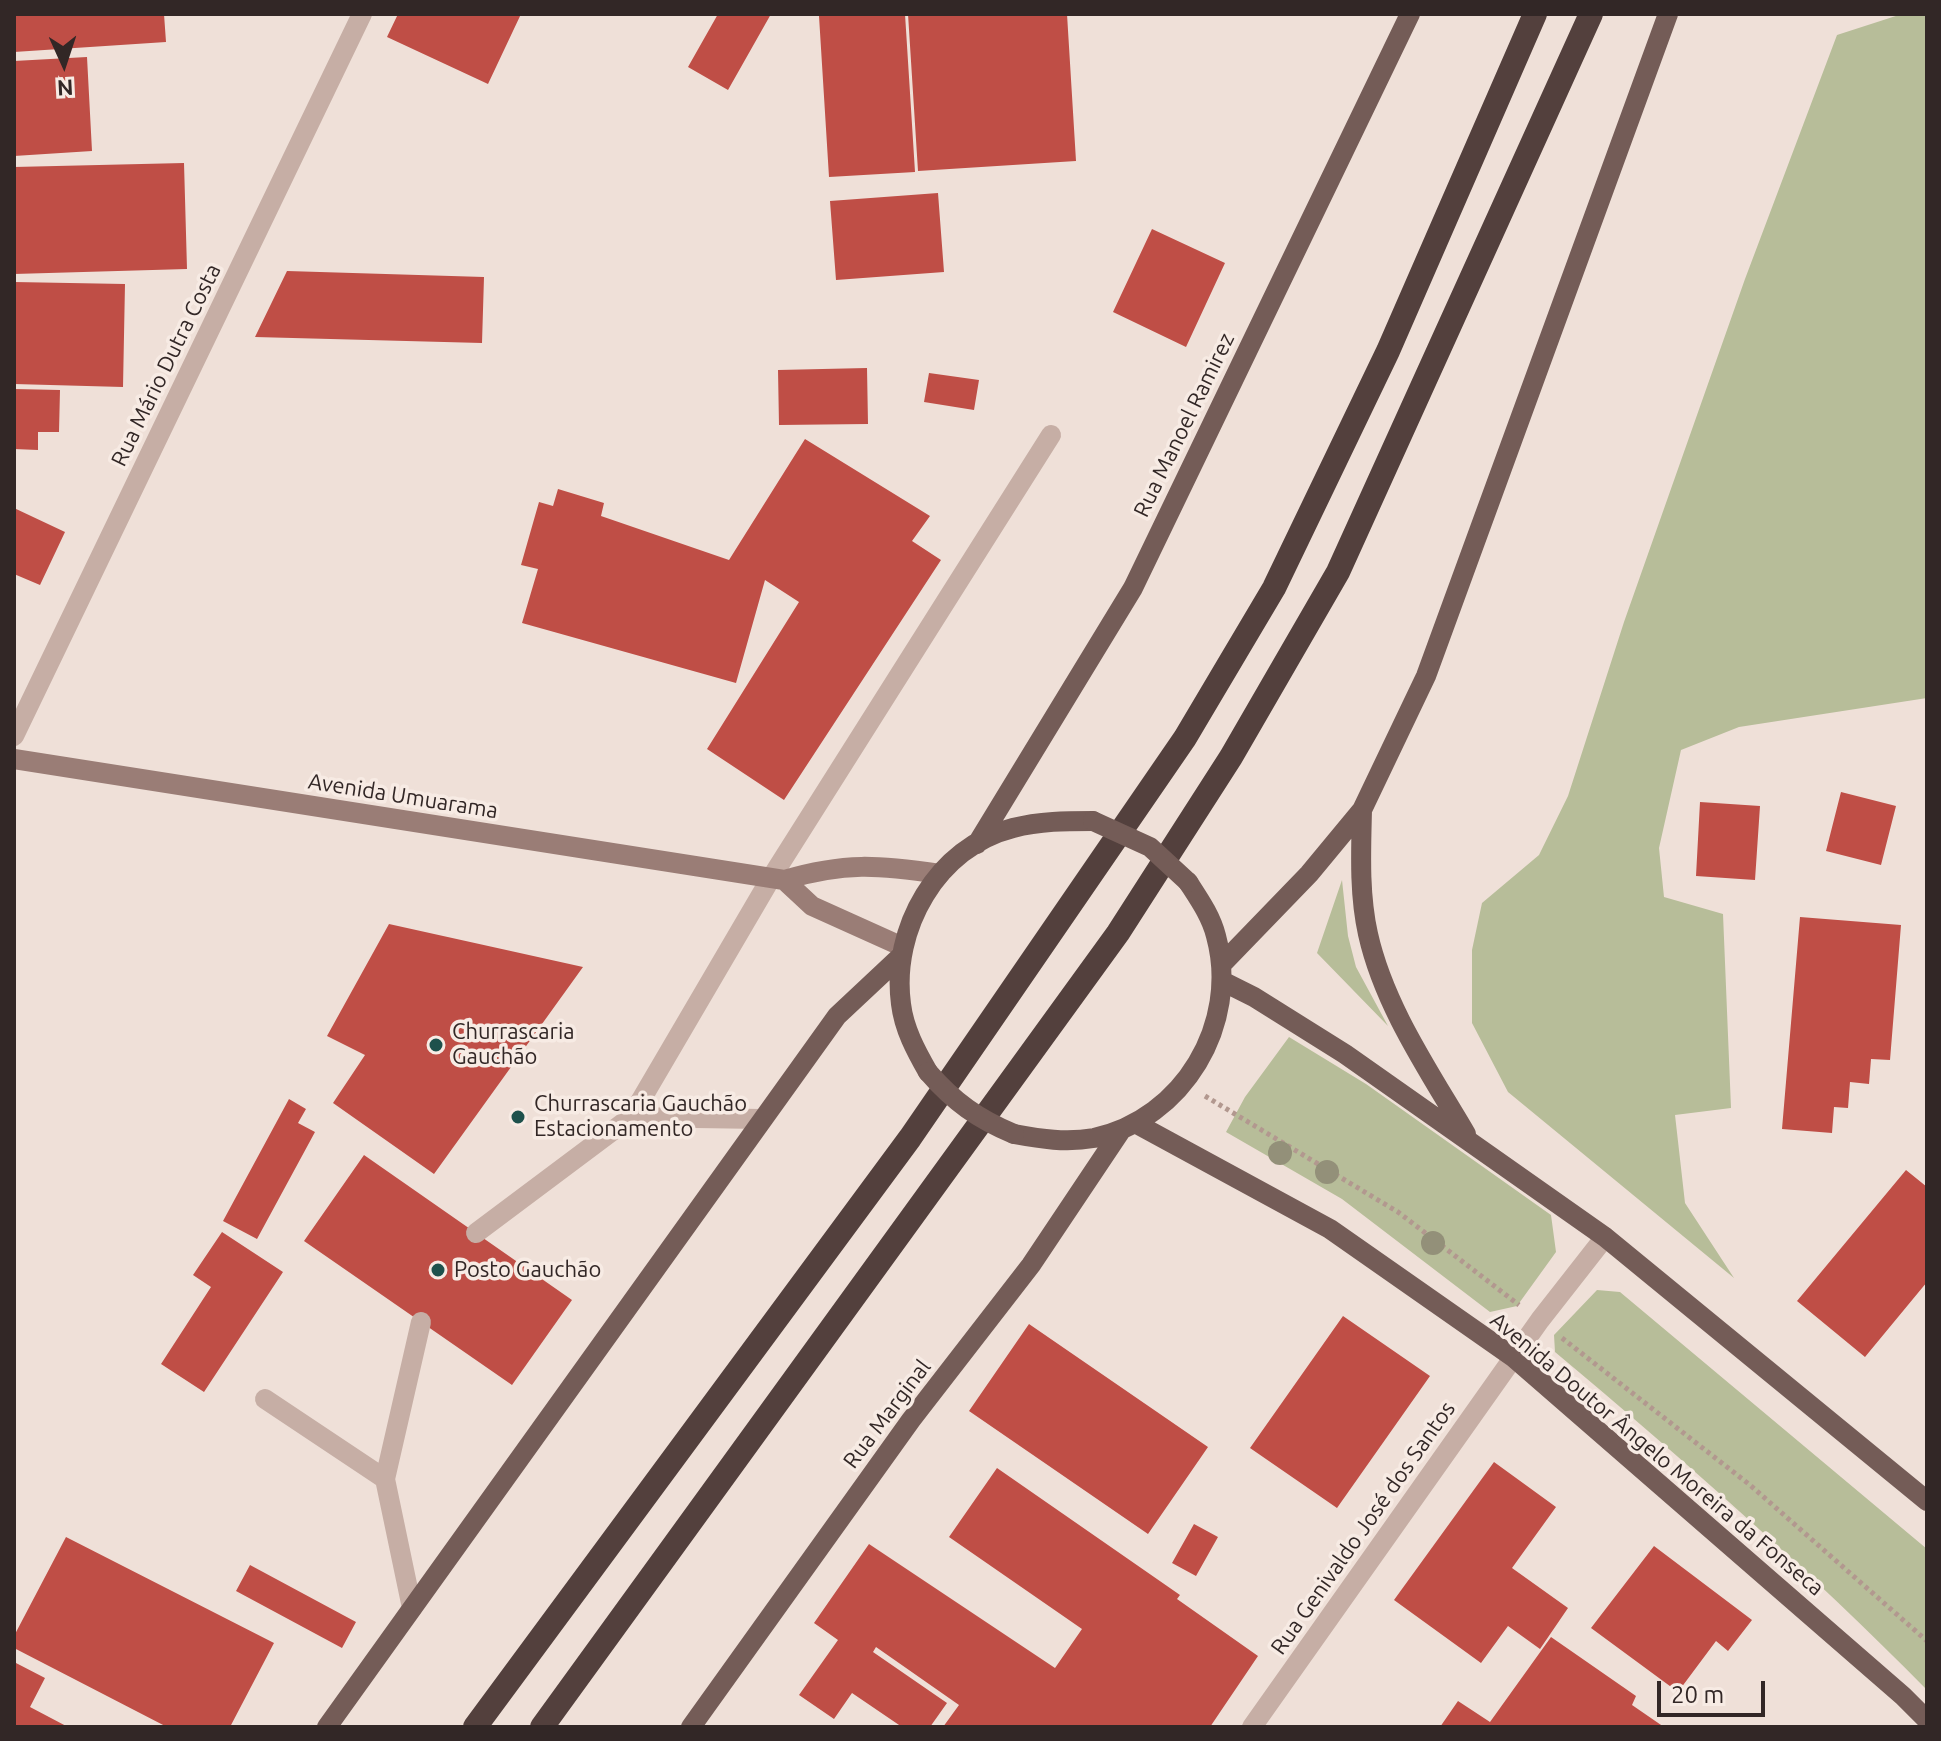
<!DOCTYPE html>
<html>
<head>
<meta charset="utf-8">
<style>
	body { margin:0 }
	#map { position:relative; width:1941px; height:1741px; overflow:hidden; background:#efe0d8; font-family:Ubuntu,sans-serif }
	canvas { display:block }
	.frame { position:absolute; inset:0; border:16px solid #322726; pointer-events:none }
	.north { position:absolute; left:24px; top:24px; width:80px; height:80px; -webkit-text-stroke:6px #f7ebe4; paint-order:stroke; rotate:177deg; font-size:22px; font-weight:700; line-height:32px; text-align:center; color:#322726 }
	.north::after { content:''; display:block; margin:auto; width:28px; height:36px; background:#322726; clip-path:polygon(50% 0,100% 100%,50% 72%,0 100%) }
	.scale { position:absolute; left:1657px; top:1681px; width:108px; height:36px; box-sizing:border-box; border:4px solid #322726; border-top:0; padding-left:10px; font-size:24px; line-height:28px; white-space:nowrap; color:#322726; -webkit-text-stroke:6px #f7ebe4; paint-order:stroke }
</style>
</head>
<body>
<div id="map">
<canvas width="1941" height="1741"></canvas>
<div class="frame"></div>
<div class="north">N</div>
<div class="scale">20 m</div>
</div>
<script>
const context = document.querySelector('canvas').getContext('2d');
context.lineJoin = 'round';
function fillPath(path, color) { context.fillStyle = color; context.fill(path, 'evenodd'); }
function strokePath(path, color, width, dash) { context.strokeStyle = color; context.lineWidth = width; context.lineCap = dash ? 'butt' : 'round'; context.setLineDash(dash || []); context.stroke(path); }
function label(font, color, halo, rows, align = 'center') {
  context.font = font + ' Ubuntu,sans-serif'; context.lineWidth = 7; context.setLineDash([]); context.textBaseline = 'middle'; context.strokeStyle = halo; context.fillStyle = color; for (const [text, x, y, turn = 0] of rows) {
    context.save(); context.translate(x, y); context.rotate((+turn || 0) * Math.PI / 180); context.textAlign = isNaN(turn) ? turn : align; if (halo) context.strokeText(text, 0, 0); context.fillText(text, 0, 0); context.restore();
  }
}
const green = new Path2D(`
	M 1902,14 L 1927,14 L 1927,698 L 1739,727 L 1681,750 L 1659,848 L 1664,897 L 1723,914 L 1731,1108 L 1675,1115 L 1685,1203 L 1734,1278 L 1508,1092 L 1472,1023 L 1472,950 L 1482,903 L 1539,855 L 1568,796 L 1624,622 L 1745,279 L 1837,35 Z
	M 1342,880 L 1348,936 L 1356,967 L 1388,1026 L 1317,953 Z
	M 1289,1037 L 1366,1084 L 1551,1215 L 1556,1252 L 1517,1306 L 1490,1312 L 1342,1199 L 1226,1132 L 1245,1097 Z
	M 1597,1290 L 1620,1292 L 1927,1549 L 1927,1690 C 1809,1570 1684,1460 1555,1352 L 1554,1335 Z`);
const building = new Path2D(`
	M 14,14 L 164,14 L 166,42 L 14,52 Z
	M 398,14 L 521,14 L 488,84 L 387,37 Z
	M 718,14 L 771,14 L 728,90 L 688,67 Z
	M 905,14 L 915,172 L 829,177 L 819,16 Z
	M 908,14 L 1067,14 L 1076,161 L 918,171 Z
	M 87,57 L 92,151 L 14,156 L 14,61 Z
	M 184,163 L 187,269 L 14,274 L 14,167 Z
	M 938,193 L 944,272 L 836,280 L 830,201 Z
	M 1152,229 L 1225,263 L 1186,347 L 1113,312 Z
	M 287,271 L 484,277 L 482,343 L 255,337 Z
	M 14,282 L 125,284 L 123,387 L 14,384 Z
	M 867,368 L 868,424 L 779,425 L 778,370 Z
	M 929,373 L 979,380 L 974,410 L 924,402 Z
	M 14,389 L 60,390 L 59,432 L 38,432 L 38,450 L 14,449 Z
	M 805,439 L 930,516 L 912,541 L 941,560 L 784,800 L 707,749 L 799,602 L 765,580 L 736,683 L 522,623 L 538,569 L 521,565 L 539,502 L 553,506 L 558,489 L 604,503 L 601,516 L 729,560 Z
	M 14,508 L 65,532 L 40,585 L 14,574 Z
	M 1841,792 L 1896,806 L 1881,865 L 1826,851 Z
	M 1700,802 L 1760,806 L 1755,880 L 1696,876 Z
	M 1800,917 L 1901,925 L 1890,1060 L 1871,1059 L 1869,1084 L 1850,1082 L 1848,1108 L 1834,1107 L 1832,1133 L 1782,1129 Z
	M 389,924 L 583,967 L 434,1174 L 333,1103 L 365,1055 L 327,1036 Z
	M 289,1099 L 306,1109 L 298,1123 L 315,1132 L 257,1239 L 223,1221 Z
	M 364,1155 L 572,1300 L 512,1385 L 304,1241 Z
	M 1906,1170 L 1927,1187 L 1927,1282 L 1865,1357 L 1797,1301 Z
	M 222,1232 L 283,1272 L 204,1392 L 161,1364 L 211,1287 L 193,1275 Z
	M 1343,1316 L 1430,1376 L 1337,1508 L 1250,1448 Z
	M 1029,1324 L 1208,1447 L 1148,1534 L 969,1411 Z
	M 1494,1462 L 1556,1507 L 1512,1568 L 1568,1608 L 1540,1649 L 1508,1626 L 1481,1663 L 1394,1600 Z
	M 997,1468 L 1180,1595 L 1177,1599 L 1258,1656 L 1210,1727 L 943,1727 L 959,1705 L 876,1647 L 873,1652 L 947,1703 L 930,1727 L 902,1727 L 852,1693 L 834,1719 L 799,1695 L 838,1640 L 814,1623 L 869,1544 L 1055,1668 L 1082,1629 L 949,1537 Z
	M 1194,1524 L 1218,1537 L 1196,1576 L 1172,1563 Z
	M 66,1537 L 274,1643 L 230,1727 L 167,1727 L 14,1648 L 14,1636 Z
	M 1654,1546 L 1752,1620 L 1728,1651 L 1716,1641 L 1678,1692 L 1591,1628 Z
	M 250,1565 L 356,1622 L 342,1648 L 236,1591 Z
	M 1551,1637 L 1636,1696 L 1632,1705 L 1664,1727 L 1440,1727 L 1458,1701 L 1490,1722 Z
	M 16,1663 L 45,1678 L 30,1707 L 68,1727 L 14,1727 Z`);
const path = new Path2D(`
	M 1205,1096 L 1398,1212 L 1519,1305
	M 1562,1338 L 1750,1485 L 1927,1641`);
const lane = new Path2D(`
	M 631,1117 L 761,1119
	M 476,1233 L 631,1117 L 771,878 L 1051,435
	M 265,1399 L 385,1479
	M 412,1608 L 385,1479 L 421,1322`);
const street = new Path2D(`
	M 14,736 L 362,14
	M 1252,1727 L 1540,1320 L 1605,1237`);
const secondary = new Path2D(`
	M 14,759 L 784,880 C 845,862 878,865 940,874
	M 784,880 L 812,906 L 903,947`);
const primary = new Path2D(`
	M 1362,810 C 1361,851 1359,894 1368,934 C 1384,1006 1429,1071 1466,1134
	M 977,844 L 1133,588 L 1410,14
	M 1221,965 L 1309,874 L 1362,810 L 1426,676 L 1668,14
	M 1222,981 L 1254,997 L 1345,1054 L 1605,1237 L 1927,1501
	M 928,1072 C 916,1051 904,1029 901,1004 C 891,929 937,847 1013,828 C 1040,821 1066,821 1093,821
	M 1135,1123 L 1330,1229 L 1513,1357 L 1903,1696 L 1927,1720
	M 1014,1134 C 1041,1139 1066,1143 1094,1138 C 1183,1119 1240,1024 1216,936 C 1211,916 1199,899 1188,882
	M 327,1727 L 837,1016 L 901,956
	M 691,1727 L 911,1420 L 1031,1265 L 1122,1129`);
const highway = new Path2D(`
	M 475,1727 L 910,1138 L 1185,738 L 1274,588 L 1388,351 L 1535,14
	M 542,1727 L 1118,933 L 1231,757 L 1338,572 L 1591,14`);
const primaryBridge = new Path2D(`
	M 1093,821 L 1150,847 L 1188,882
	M 928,1072 C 954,1102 978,1119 1014,1134`);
const trees = [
	[1280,1153],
	[1327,1172],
	[1433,1243]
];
const markers = [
	[436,1045,8,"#1e514c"],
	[518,1117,8,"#1e514c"],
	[438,1270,8,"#1e514c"]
];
const streetNames = [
	["Rua Mário Dutra Costa",166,365,-64],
	["Rua Manoel Ramirez",1184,425,-64],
	["Avenida Umuarama",403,796,9],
	["Rua Marginal",887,1414,-53],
	["Avenida Doutor Ângelo Moreira da Fonseca",1657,1454,40],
	["Rua Genivaldo José dos Santos",1363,1528,-55]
];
const poiNames = [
	["Churrascaria",452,1032],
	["Gauchão",452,1057],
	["Churrascaria Gauchão",534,1104],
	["Estacionamento",534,1129],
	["Posto Gauchão",454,1270]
];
fillPath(green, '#b7bd99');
fillPath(building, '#bf4e46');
strokePath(path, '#b2988f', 5, [4, 4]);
strokePath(lane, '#c6aea5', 20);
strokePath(street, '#c6aea5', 20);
strokePath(secondary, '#9a7d76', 20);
strokePath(primary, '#745c57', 20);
strokePath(highway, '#53403d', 24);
strokePath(primaryBridge, '#745c57', 20);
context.fillStyle = '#939079';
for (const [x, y] of trees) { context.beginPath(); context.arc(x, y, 12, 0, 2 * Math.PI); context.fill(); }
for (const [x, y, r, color] of markers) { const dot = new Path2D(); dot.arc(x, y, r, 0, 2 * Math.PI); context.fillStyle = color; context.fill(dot); strokePath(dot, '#f7ebe4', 3); }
label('22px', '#322726', '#f7ebe4', streetNames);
label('22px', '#322726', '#f7ebe4', poiNames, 'left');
</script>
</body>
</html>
